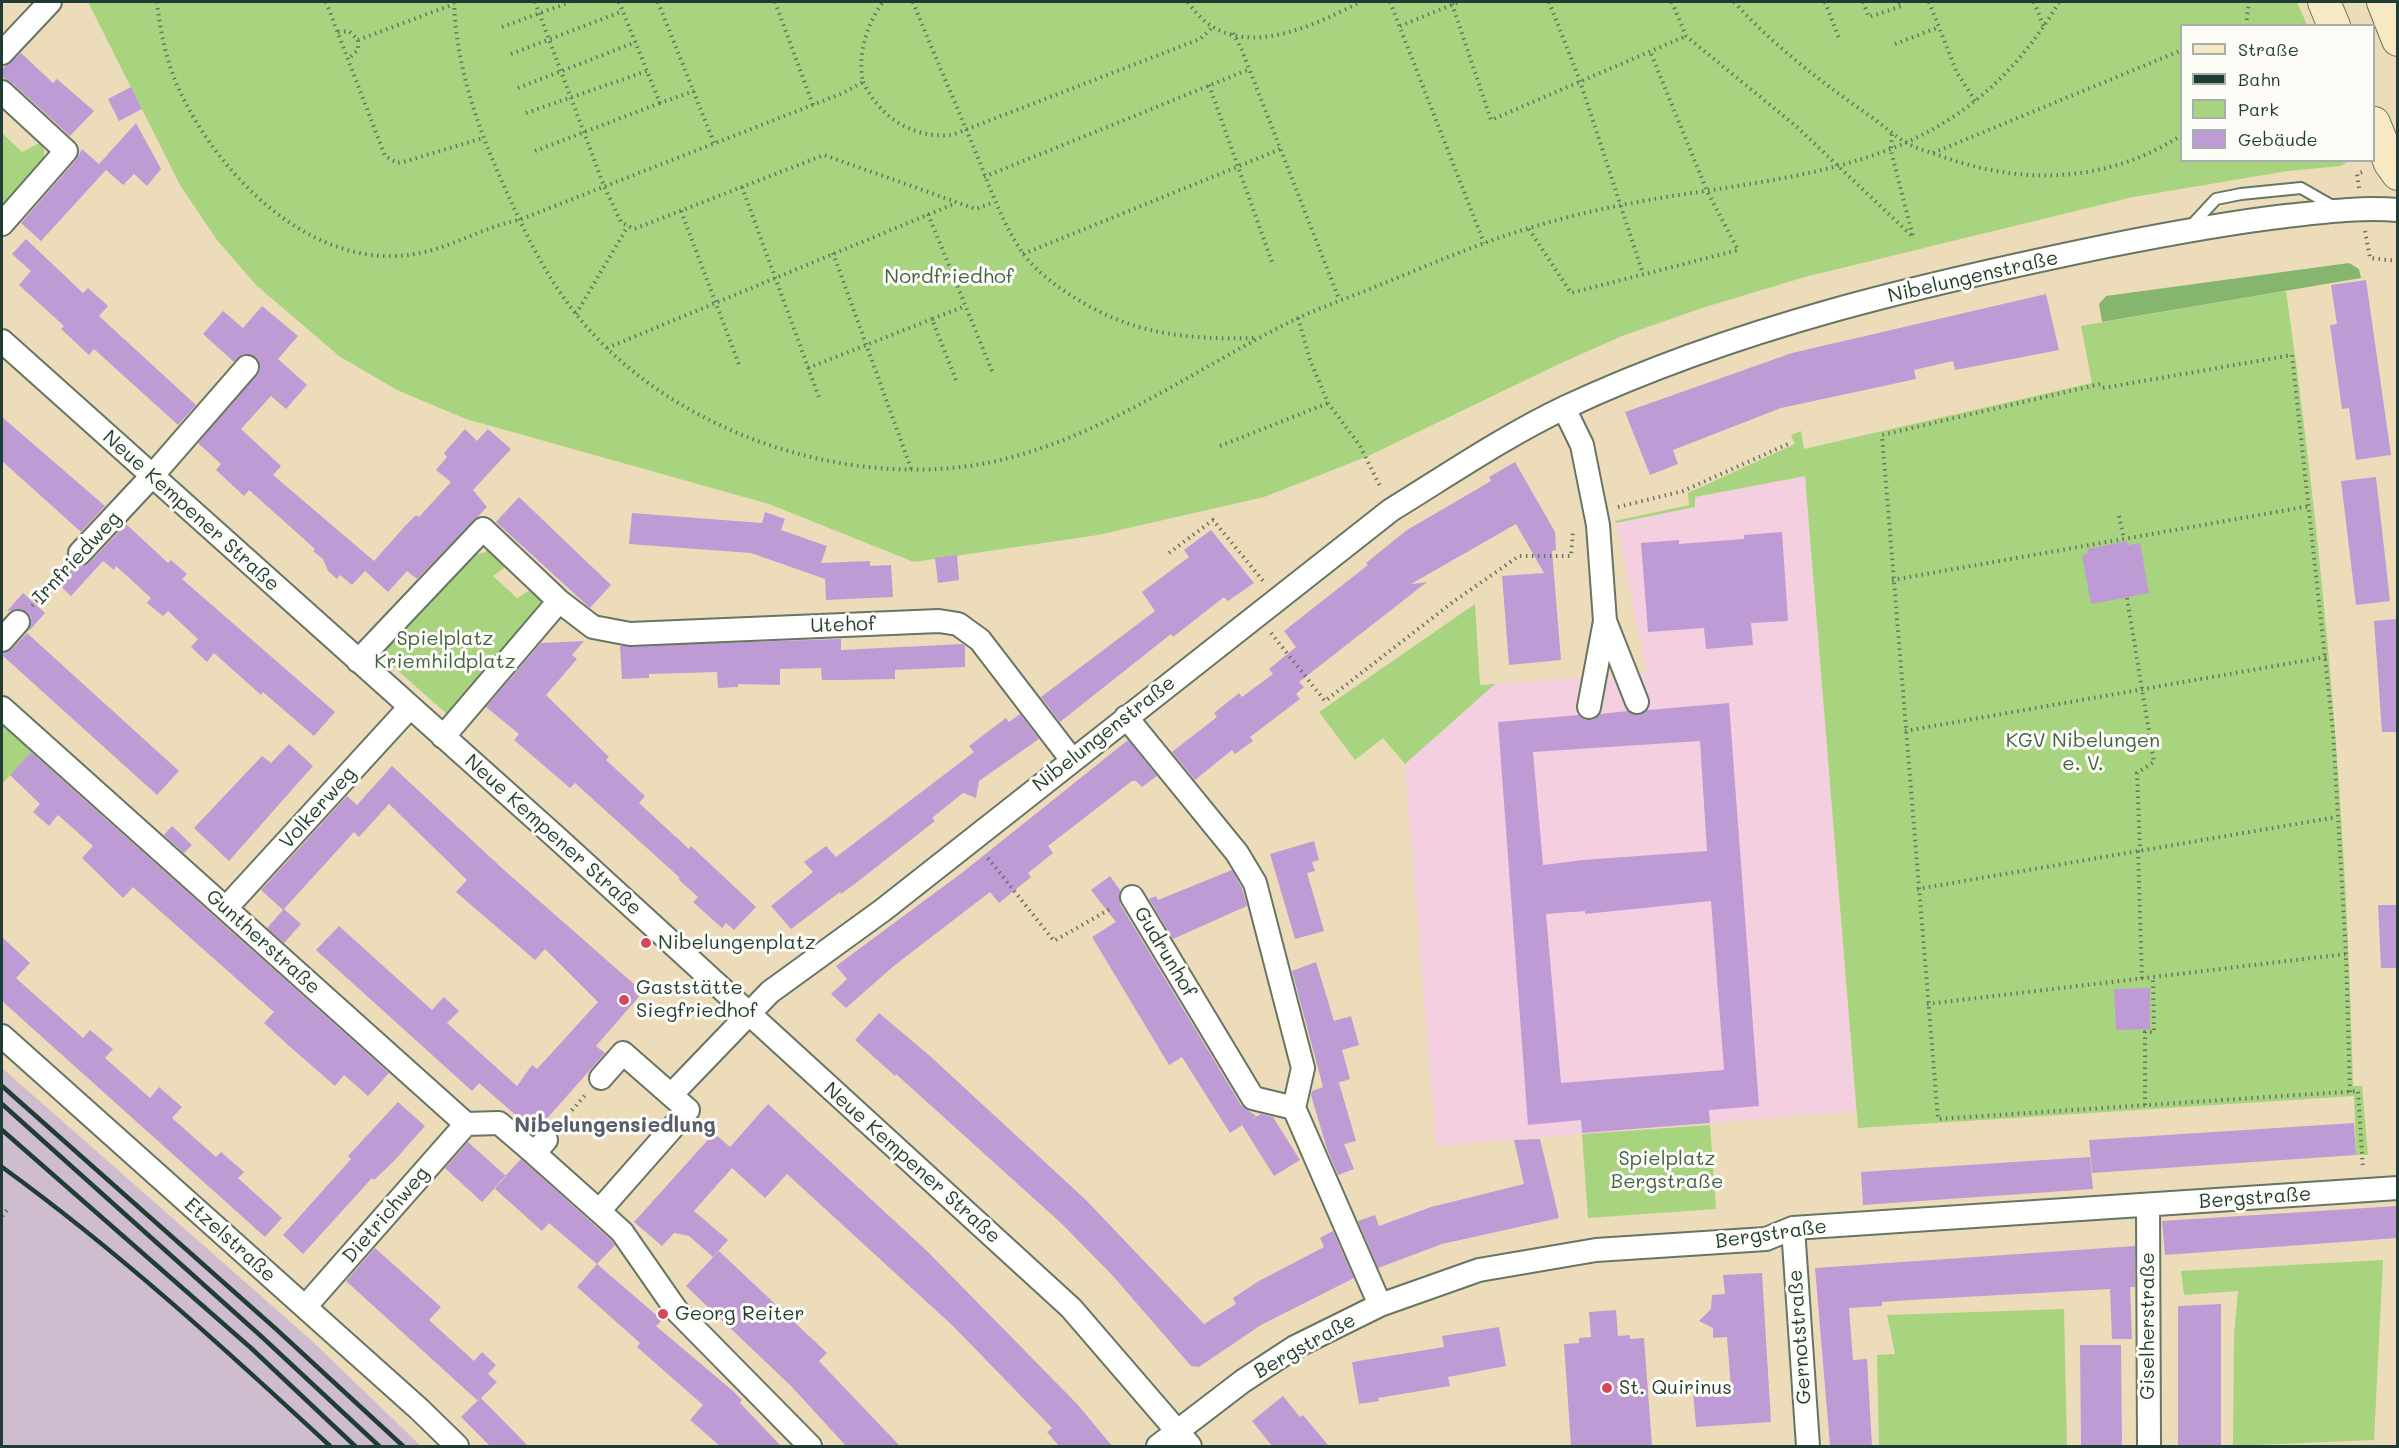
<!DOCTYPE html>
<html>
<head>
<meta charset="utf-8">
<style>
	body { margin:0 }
	#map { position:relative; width:2399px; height:1448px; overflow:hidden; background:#eddcba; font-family:Mali,sans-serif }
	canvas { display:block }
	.frame { position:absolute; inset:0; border:3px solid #1f3d34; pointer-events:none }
	.legend { position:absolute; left:2180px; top:24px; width:195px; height:138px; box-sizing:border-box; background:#fdfcf7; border:2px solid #a4b0a9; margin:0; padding:8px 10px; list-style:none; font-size:18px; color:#1f3d34 }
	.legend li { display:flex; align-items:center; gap:12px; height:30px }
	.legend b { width:30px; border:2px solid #a4b0a9 }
</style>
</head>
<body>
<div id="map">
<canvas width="2399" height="1448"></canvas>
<div class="frame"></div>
<ul class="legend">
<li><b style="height:8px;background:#f7e9c3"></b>Straße</li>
<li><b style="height:8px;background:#1f3d34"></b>Bahn</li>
<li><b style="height:16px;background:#a8d37f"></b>Park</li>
<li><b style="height:16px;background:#bf9bd6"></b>Gebäude</li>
</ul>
</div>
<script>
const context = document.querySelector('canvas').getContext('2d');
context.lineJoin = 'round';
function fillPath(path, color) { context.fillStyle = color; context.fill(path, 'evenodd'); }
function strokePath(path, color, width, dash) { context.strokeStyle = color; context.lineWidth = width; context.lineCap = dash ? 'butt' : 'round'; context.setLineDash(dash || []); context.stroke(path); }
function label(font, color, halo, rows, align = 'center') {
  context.font = font + ' Mali,sans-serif'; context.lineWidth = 6; context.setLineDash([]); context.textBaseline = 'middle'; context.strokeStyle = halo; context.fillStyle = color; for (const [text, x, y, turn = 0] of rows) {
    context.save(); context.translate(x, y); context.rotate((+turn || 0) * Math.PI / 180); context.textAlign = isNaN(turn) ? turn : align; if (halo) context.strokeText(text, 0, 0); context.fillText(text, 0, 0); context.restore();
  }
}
const built = new Path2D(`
	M 1805,476 L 1856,1111 L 1436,1146 L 1405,764 L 1495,684 L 1647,673 L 1616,523 L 1694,507 L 1694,497 Z`);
const industrial = new Path2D(`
	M 2,1068 L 311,1340 L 421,1446 L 2,1446 Z`);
const green = new Path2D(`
	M 88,2 L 2297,2 L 2307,25 L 2182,26 L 2182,160 L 2349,161 L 2341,166 L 2288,171 L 2133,197 L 1805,277 L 1702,308 L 1622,336 L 1559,364 L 1366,457 L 1264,497 L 1098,535 L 914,562 L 769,504 L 466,419 L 397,390 L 339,356 L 256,285 L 217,240 L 180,185 Z
	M 2,133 L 22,152 L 41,142 L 44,150 L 44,163 L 2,208 Z
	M 2286,291 C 2324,555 2347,820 2353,1086 L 2362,1086 L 2368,1155 L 2356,1155 L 2354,1096 L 1858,1128 L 1805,476 L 1695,497 L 1695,507 L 1616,523 L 1615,521 L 1689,505 L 1688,493 L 1795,444 L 1791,435 L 1801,431 L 1804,449 L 2092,383 L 2081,326 Z
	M 486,549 L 497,552 L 509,564 L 493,576 L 517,598 L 532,589 L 542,599 L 543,606 L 448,715 L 379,654 L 474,555 L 486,552 Z
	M 1475,604 L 1480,685 L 1495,684 L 1405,764 L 1383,738 L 1355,760 L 1319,712 Z
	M 2,724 L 32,751 L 2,784 Z
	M 1710,1125 L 1716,1209 L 1588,1218 L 1582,1134 Z
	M 2383,1260 L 2374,1440 L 2233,1446 L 2234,1335 L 2238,1291 L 2184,1295 L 2181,1271 Z
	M 2064,1309 L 2067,1446 L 1879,1446 L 1877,1355 L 1895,1354 L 1887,1315 Z`);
const forest = new Path2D(`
	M 2349,263 L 2359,269 L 2361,278 L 2102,322 L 2099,304 L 2106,296 Z`);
const building = new Path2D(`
	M 21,53 L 53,83 L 57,79 L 94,111 L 70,136 L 11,82 L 2,77 L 2,69 Z
	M 131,87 L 142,109 L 119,121 L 108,99 Z
	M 136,123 L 161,169 L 147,186 L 134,174 L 123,185 L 106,170 L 41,241 L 21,223 L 76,160 L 82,149 L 99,164 Z
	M 26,239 L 83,293 L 88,288 L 108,306 L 99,316 L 196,405 L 178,425 L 94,349 L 89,355 L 61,329 L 64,326 L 19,285 L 31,271 L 12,254 Z
	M 2366,280 L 2391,455 L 2356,460 L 2349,408 L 2342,409 L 2330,325 L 2337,324 L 2331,285 Z
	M 2046,294 L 2059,350 L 1955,370 L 1953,361 L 1914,370 L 1916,379 L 1781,408 L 1673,450 L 1678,464 L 1650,475 L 1625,412 L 1792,353 Z
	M 262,306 L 298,336 L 278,359 L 307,385 L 286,409 L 271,396 L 241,429 L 281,466 L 273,475 L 374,561 L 405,526 L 416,515 L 419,517 L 451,482 L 436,470 L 447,457 L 444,453 L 465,429 L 477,441 L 488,429 L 511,449 L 473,490 L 487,507 L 417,579 L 407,571 L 388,592 L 365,571 L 369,567 L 352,585 L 340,575 L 337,579 L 328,571 L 323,559 L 313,551 L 315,549 L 295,531 L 249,490 L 244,496 L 216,470 L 221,464 L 198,443 L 260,369 L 255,357 L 243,354 L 234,362 L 203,334 L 223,311 L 243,328 Z
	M 2,417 L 105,506 L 81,532 L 2,461 Z
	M 1515,462 L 1555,532 L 1556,550 L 1552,551 L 1561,660 L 1509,665 L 1502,576 L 1544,573 L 1516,524 L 1411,584 L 1427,582 L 1299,682 L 1304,687 L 1296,694 L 1300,699 L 1250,737 L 1253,741 L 1235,754 L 1232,750 L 1195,780 L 1172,752 L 1217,717 L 1214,713 L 1239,693 L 1242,697 L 1273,674 L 1269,669 L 1296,647 L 1284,631 L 1368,565 L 1366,563 L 1407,530 L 1491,481 L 1489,477 Z
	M 2376,477 L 2390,601 L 2356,605 L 2341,481 Z
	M 519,497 L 611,585 L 590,608 L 496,522 Z
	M 765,512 L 785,519 L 781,530 L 827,546 L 821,563 L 870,561 L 870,566 L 891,565 L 893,597 L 826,600 L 825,579 L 751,553 L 629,544 L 632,513 L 762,523 Z
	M 126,524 L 168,563 L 171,560 L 187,574 L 182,579 L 335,712 L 314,736 L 263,692 L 261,695 L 214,653 L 207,662 L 191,647 L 198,639 L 168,611 L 163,616 L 147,603 L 151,598 L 116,566 L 114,570 L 103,561 L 71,596 L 56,582 L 73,564 L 83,566 L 90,562 Z
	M 1211,530 L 1254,583 L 1228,601 L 1224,597 L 1173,637 L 1171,634 L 1060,722 L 1041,697 L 1155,611 L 1142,592 L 1189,557 L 1184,550 Z
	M 1782,532 L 1788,621 L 1751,623 L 1753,645 L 1706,649 L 1704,628 L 1648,632 L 1641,543 L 1679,540 L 1679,544 L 1744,539 L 1744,535 Z
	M 2127,541 L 2128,545 L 2140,543 L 2149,593 L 2091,604 L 2082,555 L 2088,554 L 2087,549 Z
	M 957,555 L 959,580 L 938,583 L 935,558 Z
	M 23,593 L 45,613 L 29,631 L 31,618 L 26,612 L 20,609 L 7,611 Z
	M 2397,619 L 2397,732 L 2382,732 L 2374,621 Z
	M 27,633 L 179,771 L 157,795 L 2,655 L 12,649 Z
	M 841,639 L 841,650 L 962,644 L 965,646 L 965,667 L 895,670 L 895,679 L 843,680 L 822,680 L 821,668 L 780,669 L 780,685 L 738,684 L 738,687 L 718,688 L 717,672 L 649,674 L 649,678 L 622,679 L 620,646 Z
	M 584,641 L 572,655 L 577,659 L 546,695 L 609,757 L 606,760 L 645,796 L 639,803 L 689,849 L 691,846 L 756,907 L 734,930 L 726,923 L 722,928 L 693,902 L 698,897 L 678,879 L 680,878 L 575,783 L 570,788 L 514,740 L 519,734 L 486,707 L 541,643 Z
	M 1729,703 L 1759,1106 L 1709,1110 L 1710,1123 L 1582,1133 L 1581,1120 L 1528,1125 L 1498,722 L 1579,715 L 1586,720 L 1593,720 L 1600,714 L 1628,711 L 1636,715 L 1648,710 ZM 1700,741 L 1707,851 L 1583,860 L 1543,865 L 1533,752 ZM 1711,901 L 1724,1070 L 1561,1083 L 1546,914 L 1585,911 L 1585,914 Z
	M 1020,714 L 1039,739 L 979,781 L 976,798 L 963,793 L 932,818 L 935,821 L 856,883 L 841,894 L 840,892 L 791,929 L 771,906 L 813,872 L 804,862 L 826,846 L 836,857 L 974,752 L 969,746 L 1006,718 L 1009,722 Z
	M 1128,740 L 1157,776 L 1142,787 L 1136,781 L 1132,781 L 1048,846 L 1053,853 L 1028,873 L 1031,877 L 999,903 L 990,892 L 895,965 L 846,1008 L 831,994 L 847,979 L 836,966 L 963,872 Z
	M 289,744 L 313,766 L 229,861 L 194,828 L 262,756 L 271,763 Z
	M 31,752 L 389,1073 L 368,1096 L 344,1075 L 335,1086 L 288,1045 L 264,1023 L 274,1012 L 133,887 L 123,898 L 82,858 L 93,846 L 58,815 L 49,826 L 33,812 L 40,804 L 10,775 Z
	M 392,766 L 504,870 L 643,992 L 596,1046 L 605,1053 L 535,1132 L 479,1083 L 472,1091 L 316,950 L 339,926 L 432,1010 L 444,997 L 459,1011 L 447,1023 L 517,1086 L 532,1065 L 537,1069 L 598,1002 L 545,949 L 535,960 L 456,892 L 467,880 L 389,804 L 359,837 L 354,832 L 284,909 L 301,924 L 284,943 L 267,928 L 283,910 L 261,890 L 347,796 L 357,805 Z
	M 172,826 L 192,845 L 184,853 L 164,835 Z
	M 1314,841 L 1319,860 L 1312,862 L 1315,871 L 1307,873 L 1324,931 L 1295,939 L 1270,854 Z
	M 1232,870 L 1242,888 L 1247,906 L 1173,939 L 1149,899 L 1156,896 L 1158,900 Z
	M 1110,876 L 1120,890 L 1120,904 L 1241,1105 L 1256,1116 L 1250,1120 L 1261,1114 L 1273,1117 L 1300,1160 L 1274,1176 L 1242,1125 L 1230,1133 L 1182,1057 L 1169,1065 L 1092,937 L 1116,922 L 1091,890 Z
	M 2378,905 L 2397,905 L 2397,968 L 2381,968 Z
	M 2,937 L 30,963 L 16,978 L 83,1038 L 90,1030 L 113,1049 L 105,1058 L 150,1098 L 159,1087 L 182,1107 L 172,1118 L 216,1157 L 221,1152 L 244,1172 L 238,1178 L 282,1218 L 265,1237 L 2,1001 Z
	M 1316,962 L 1334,1021 L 1351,1016 L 1359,1045 L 1342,1050 L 1350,1079 L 1334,1084 L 1339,1083 L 1356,1141 L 1344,1144 L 1354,1169 L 1338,1175 L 1327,1149 L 1311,1095 L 1312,1091 L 1323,1087 L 1292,971 Z
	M 2150,988 L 2150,1029 L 2116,1030 L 2114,989 Z
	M 879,1013 L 930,1056 L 1086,1200 L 1204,1324 L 1236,1304 L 1233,1298 L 1259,1281 L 1324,1247 L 1320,1238 L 1333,1231 L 1354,1278 L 1261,1325 L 1199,1367 L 1191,1366 L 1113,1276 L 1062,1224 L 896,1074 L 895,1076 L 855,1040 Z
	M 398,1102 L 425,1126 L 394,1161 L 374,1180 L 372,1178 L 303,1254 L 283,1235 L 351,1159 L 348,1156 Z
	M 768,1104 L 927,1251 L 1078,1405 L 1112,1446 L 1059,1446 L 1047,1432 L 1052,1428 L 953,1326 L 787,1174 L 765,1198 L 732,1168 L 694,1211 L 728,1240 L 713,1257 L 689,1236 L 674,1233 L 662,1246 L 634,1222 L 714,1133 L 730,1147 Z
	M 2354,1123 L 2356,1155 L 2092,1173 L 2089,1140 Z
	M 1540,1139 L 1559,1218 L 1442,1244 L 1378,1268 L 1358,1221 L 1375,1215 L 1379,1226 L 1431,1207 L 1524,1184 L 1514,1140 Z
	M 468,1142 L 506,1176 L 482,1202 L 445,1168 Z
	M 2090,1157 L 2093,1189 L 1863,1205 L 1861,1172 Z
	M 521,1159 L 612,1241 L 615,1245 L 597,1264 L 549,1223 L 542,1231 L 494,1188 Z
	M 2397,1206 L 2397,1238 L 2165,1255 L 2162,1221 Z
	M 2135,1246 L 2135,1287 L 2130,1287 L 2132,1339 L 2112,1339 L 2110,1289 L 1910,1300 L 1882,1302 L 1882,1306 L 1849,1308 L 1853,1360 L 1867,1359 L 1872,1446 L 1830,1446 L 1815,1268 Z
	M 375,1248 L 441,1307 L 429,1320 L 474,1361 L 482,1352 L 496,1365 L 488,1374 L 497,1382 L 481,1398 L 528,1446 L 490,1446 L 461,1417 L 480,1398 L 478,1401 L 346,1281 Z
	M 719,1251 L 827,1353 L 819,1361 L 900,1446 L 846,1446 L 792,1387 L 686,1286 Z
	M 597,1264 L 662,1320 L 656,1326 L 733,1391 L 742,1400 L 740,1403 L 781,1446 L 720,1446 L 690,1420 L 703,1405 L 637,1347 L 640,1343 L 577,1287 Z
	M 1762,1273 L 1771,1422 L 1696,1427 L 1693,1390 L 1731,1388 L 1727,1337 L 1713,1338 L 1713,1328 L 1699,1321 L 1711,1309 L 1712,1295 L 1725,1294 L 1723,1275 Z
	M 2221,1304 L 2221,1446 L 2178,1446 L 2178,1306 Z
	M 1616,1310 L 1618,1336 L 1630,1335 L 1630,1339 L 1644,1338 L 1652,1446 L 1571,1446 L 1564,1344 L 1579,1343 L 1579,1338 L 1591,1337 L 1589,1312 Z
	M 1499,1327 L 1506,1366 L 1448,1377 L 1450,1386 L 1378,1398 L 1379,1401 L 1359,1404 L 1352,1362 L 1444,1347 L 1442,1336 Z
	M 2080,1345 L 2121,1345 L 2122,1446 L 2081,1446 Z
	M 1283,1396 L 1300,1417 L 1303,1415 L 1329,1446 L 1272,1446 L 1252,1421 Z`);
const path = new Path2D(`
	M 157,2 C 160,30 166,59 177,85 C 213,167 299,259 394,256 C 443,255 474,229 519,220 L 843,93 L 863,82 C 857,54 867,24 883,2
	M 326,2 L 385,156 L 397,163 L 403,162 L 483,138
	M 454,2 C 456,65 477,126 503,184 C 524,230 544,274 576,314 C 671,435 860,497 1009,458 C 1107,432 1189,374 1278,328 C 1308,312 1339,301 1370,289 C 1407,274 1444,258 1482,244 C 1540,222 1604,207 1666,197 C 1832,171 1965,161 2059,2
	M 535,2 L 604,186 L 621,222 L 634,229 L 824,155 L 976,209 L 994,202
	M 619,2 L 660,103 L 694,91
	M 658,2 L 714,143
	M 775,2 L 813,105
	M 913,2 C 933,52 955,102 976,153 C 990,187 1001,221 1022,252 C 1034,269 1052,283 1069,294 C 1129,334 1185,340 1256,338
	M 1188,2 C 1230,66 1308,29 1360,2
	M 1390,2 L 1484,243
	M 1549,2 L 1580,81 L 1643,274
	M 1672,2 L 1686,36 L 1797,127 L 1913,237 L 1891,151 L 1892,131
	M 1734,2 C 1774,46 1821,82 1870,116 C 1882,124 1894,136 1907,143 C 1917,149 1930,152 1941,156 C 2023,186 2107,183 2182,135
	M 1825,2 L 1839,38
	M 1863,2 L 1869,17 L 1902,6 L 1899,2
	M 1929,2 L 1957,73 L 1976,102
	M 2034,2 L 2044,27
	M 1452,4 L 1491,120 L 1686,36
	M 1400,26 L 1459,2
	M 2246,26 L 2249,2
	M 502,27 L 570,2
	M 338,32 L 349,31 L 358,40 L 358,50 L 348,59
	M 1233,33 L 1241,48 L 1339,299
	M 358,40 L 454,4
	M 1895,44 L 1939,27
	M 511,54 L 623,11
	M 863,82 C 880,117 912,139 952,135 L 1200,39 L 1213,27
	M 1209,85 L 1273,265
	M 518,88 L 636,42
	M 526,113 L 647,71
	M 535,151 L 660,103
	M 1933,153 L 2182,50
	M 984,177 L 1250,69
	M 742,187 L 820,400
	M 2359,188 L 2357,174 L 2365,171
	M 681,211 L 740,367
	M 928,214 L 992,371
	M 1529,229 L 1571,293 L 1738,250 L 1707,191 L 1650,51
	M 2365,231 L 2370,258 L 2398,261
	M 833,253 L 912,471
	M 1023,254 L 1281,149
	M 576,314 L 628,226
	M 1298,318 L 1310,360 L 1328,403 L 1360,446 L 1381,488
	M 607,348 L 956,203
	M 808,368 L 932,319
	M 956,380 L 932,319 L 965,306
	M 2100,384 L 1882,435 L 1938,1119 L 2358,1091 L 2363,1169
	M 2103,388 L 2292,355 L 2333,731 L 2346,954 L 2350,1092
	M 1220,446 L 1328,403
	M 1618,507 L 1683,491 L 1788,444
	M 2119,516 L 2124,539
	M 1169,553 L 1213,520 L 1264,582
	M 1892,580 L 2310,506
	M 2127,598 L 2154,762 L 2137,773 L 2140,851
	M 32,606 L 66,569
	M 1271,633 L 1325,701 L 1453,602 L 1519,556 L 1571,556 L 1573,531
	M 1905,731 L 2326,657
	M 2138,851 L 2142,979
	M 988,858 L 1054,941 L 1112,908
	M 1917,889 L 2337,817
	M 1927,1004 L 2346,954
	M 2145,1105 L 2145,1032 L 2154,1032 L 2153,977
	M 560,1124 L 587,1093
	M 2,1216 L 7,1210`);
const lane = new Path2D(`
	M 2190,227 L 2216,199 L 2241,194 L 2301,188 L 2336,208`);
const street = new Path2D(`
	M 2,53 L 50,2
	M 2,92 L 66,151 L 2,224
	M 2,341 L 557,838 L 1071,1308 L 1190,1446
	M 1564,408 L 1582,445 L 1598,525 L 1605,621 L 1637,702
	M 80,553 L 152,476 L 247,367
	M 559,601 L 593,627 L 630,634 L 939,621 L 958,624 L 980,640 L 1072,760
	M 2,640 L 18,622
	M 358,661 L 483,529 L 559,601 L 443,737
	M 1589,707 L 1605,621
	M 2,708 L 466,1124 L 499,1123 L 534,1153
	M 1126,717 L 1237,853 L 1255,883 L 1303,1068 L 1294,1108 L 1380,1305
	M 1132,897 L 1253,1098 L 1294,1108
	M 226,908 L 410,707
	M 2,1036 L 419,1409 L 457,1446
	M 671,1095 L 770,992 L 883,910 L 1391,510 C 1448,475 1505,436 1566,407 C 1737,327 1923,284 2107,246 C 2167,234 2226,223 2286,216 C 2324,212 2359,207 2398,210
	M 546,1140 L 534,1153 L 599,1211 L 688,1110 L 623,1053 L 601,1078
	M 2148,1205 L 2149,1446
	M 599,1211 L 622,1232 L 677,1311 L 810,1446
	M 1793,1228 L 1808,1446
	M 305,1307 L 466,1124
	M 1158,1446 L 1243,1381 L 1295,1347 L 1380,1305 L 1479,1270 L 1596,1250 L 1766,1239 L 1793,1228 L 2398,1188`);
const secondary = new Path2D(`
	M 2324,2 L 2334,26
	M 2383,2 L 2398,40
	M 2374,123 L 2390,163 L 2398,174`);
const rail = new Path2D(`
	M 2,1086 L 276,1329 L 403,1446
	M 2,1104 L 262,1337 L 379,1446
	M 2,1130 L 251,1348 L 355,1446
	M 2,1167 C 118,1251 225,1349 330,1446`);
const markers = [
	[646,943,6,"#d1495b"],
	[624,1000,6,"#d1495b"],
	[663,1314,6,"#d1495b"],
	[1607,1388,6,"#d1495b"]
];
const parkNames = [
	["Nordfriedhof",949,277],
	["Spielplatz",445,639],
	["Kriemhildplatz",445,662],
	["KGV Nibelungen",2083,741],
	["e. V.",2083,764],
	["Spielplatz",1667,1159],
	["Bergstraße",1667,1182]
];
const streetNames = [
	["Nibelungenstraße",1973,277,-13],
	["Neue Kempener Straße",191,511,42],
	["Irnfriedweg",77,558,-47],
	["Utehof",843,625,-2],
	["Nibelungenstraße",1104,734,-38],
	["Volkerweg",318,808,-48],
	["Neue Kempener Straße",553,835,42],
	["Guntherstraße",263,942,42],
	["Gudrunhof",1165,952,59],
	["Neue Kempener Straße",912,1163,42],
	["Bergstraße",2255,1198,-4],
	["Dietrichweg",386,1215,-49],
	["Bergstraße",1771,1234,-8],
	["Etzelstraße",230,1240,42],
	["Giselherstraße",2148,1326,-90],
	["Gernotstraße",1800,1337,-94],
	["Bergstraße",1305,1346,-29]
];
const poiNames = [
	["Nibelungenplatz",658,943],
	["Gaststätte",636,988],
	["Siegfriedhof",636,1011],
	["Georg Reiter",675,1314],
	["St. Quirinus",1619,1388]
];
const neighbourhoodNames = [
	["Nibelungensiedlung",615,1126]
];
fillPath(built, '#f3cfe0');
fillPath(industrial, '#cfbdcf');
fillPath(green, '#a8d37f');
fillPath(forest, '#86b56e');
fillPath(building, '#bf9bd6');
strokePath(lane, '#677563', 14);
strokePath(street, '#677563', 26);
strokePath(secondary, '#677563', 34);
strokePath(path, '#677563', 4, [1.5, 4.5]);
strokePath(lane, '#fff', 10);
strokePath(street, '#fff', 22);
strokePath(secondary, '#f7e9c3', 32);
strokePath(rail, '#1f3d34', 4.5);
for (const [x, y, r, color] of markers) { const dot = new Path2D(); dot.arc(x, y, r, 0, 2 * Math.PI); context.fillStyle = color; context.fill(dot); strokePath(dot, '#fdfcf7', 2); }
label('20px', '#416247', '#fdfcf7', parkNames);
label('20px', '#1f3d34', '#fdfcf7', streetNames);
label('20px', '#1f3d34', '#fdfcf7', poiNames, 'left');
label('bold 21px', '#575e6d', '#fdfcf7', neighbourhoodNames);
</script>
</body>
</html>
